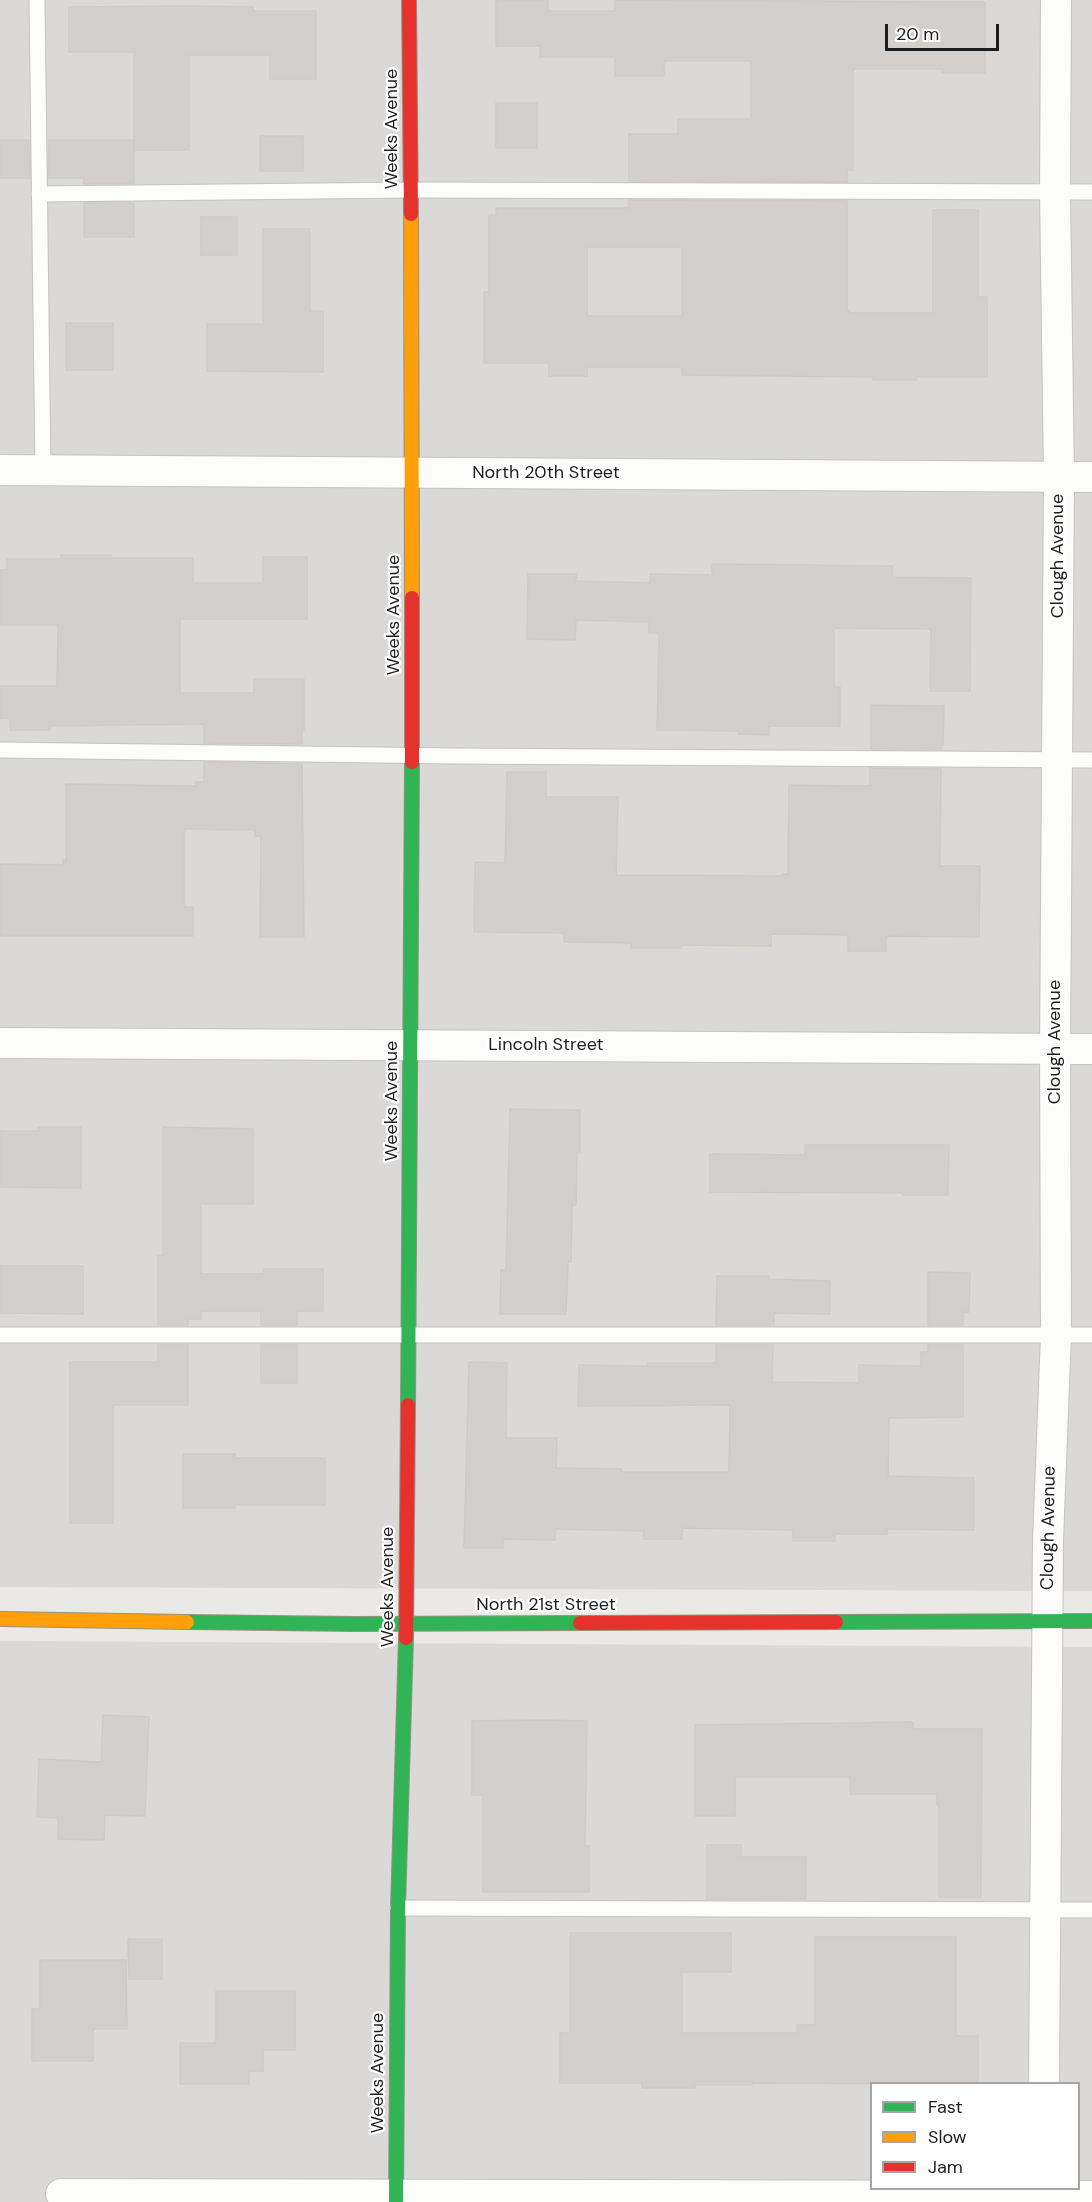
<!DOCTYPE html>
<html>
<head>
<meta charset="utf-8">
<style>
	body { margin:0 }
	#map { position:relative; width:1092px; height:2202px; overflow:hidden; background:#ebe9e6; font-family:"DM Sans",sans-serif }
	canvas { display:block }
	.legend { position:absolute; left:870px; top:2082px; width:210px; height:108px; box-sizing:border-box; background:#fff; border:2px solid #a5a5a5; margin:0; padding:8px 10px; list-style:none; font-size:18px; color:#1d1d1d }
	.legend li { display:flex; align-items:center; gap:12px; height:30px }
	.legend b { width:30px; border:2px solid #a5a5a5 }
	.scale { position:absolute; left:885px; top:24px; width:114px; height:27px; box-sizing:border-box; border:3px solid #1d1d1d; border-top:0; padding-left:8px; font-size:18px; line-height:21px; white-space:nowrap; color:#1d1d1d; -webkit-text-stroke:4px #fff; paint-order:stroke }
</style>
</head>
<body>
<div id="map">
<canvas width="1092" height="2202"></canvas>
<ul class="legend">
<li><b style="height:8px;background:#30b455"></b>Fast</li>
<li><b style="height:8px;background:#ff9f0a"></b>Slow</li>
<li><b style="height:8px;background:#e5322d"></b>Jam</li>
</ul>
<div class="scale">20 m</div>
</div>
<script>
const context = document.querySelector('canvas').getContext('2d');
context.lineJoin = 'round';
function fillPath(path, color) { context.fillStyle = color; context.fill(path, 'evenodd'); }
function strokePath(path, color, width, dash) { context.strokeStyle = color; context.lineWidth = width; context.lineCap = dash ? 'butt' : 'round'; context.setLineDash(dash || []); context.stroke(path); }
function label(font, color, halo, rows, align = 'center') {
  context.font = font + ' "DM Sans",sans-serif'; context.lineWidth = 4.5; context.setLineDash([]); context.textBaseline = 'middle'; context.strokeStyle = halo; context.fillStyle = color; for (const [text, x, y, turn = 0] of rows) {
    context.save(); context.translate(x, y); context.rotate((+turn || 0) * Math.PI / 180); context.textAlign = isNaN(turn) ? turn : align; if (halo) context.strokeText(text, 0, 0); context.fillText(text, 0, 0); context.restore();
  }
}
const residential = new Path2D(`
	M 0,0 L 1092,0 L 1092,1591 L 0,1587 Z
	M 0,1641 L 1092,1647 L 1092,2202 L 0,2202 ZM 872,2084 L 1078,2084 L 1078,2188 L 872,2188 Z`);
const building = new Path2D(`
	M 496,0 L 548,0 L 548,11 L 615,11 L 615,0 L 985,2 L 985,73 L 942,73 L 942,69 L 853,69 L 853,170 L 847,170 L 847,182 L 629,181 L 629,134 L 678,134 L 678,119 L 751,119 L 751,61 L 664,61 L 664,76 L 615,76 L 615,57 L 540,57 L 540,46 L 496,46 Z
	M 189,6 L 253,7 L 253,11 L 316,11 L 316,79 L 270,79 L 270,55 L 189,55 L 189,150 L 134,150 L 134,52 L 69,52 L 69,7 Z
	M 496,103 L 537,103 L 537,148 L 496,148 Z
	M 260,136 L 303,136 L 303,171 L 260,171 Z
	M 0,140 L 29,140 L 30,178 L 0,178 Z
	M 49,140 L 134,140 L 134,183 L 84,184 L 84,178 L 49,178 Z
	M 629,200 L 847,201 L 847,311 L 849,311 L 849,313 L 933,313 L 933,210 L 978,210 L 978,297 L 987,297 L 987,377 L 916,377 L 916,380 L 873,380 L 873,377 L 682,375 L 682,367 L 587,367 L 587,376 L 549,376 L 549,363 L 484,363 L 484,292 L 489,292 L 489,215 L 496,215 L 496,208 L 629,208 ZM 587,247 L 682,247 L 682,316 L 587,316 Z
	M 84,203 L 134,203 L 134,237 L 84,237 Z
	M 201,217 L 237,217 L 237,255 L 201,255 Z
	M 263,229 L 310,229 L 310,311 L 323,311 L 323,372 L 207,371 L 207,324 L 263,324 Z
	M 66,323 L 113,323 L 113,370 L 66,370 Z
	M 61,555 L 111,555 L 111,558 L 193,558 L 193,583 L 263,583 L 263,557 L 307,557 L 307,619 L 180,619 L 180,693 L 254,693 L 254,679 L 304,679 L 304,730 L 302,730 L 302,744 L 204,743 L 204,724 L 50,726 L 50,730 L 10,730 L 10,718 L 0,718 L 0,686 L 57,686 L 58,625 L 0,625 L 0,570 L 7,570 L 7,559 L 61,559 Z
	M 712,564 L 893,566 L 892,577 L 971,578 L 970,691 L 930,691 L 931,629 L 834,628 L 834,687 L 840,687 L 840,726 L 769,726 L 769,735 L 738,734 L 738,731 L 657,730 L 659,633 L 649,633 L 649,622 L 576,620 L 575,640 L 527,639 L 528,574 L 576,574 L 576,581 L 650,583 L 650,574 L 712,575 Z
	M 871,705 L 944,706 L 943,745 L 941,745 L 941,749 L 871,749 Z
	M 204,762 L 302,764 L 304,937 L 260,937 L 261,836 L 255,836 L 255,830 L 184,829 L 184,907 L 193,907 L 193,936 L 0,936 L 0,864 L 63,865 L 63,860 L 66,861 L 66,784 L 196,786 L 196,782 L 204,782 Z
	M 870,768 L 941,769 L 940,866 L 980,866 L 979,937 L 886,936 L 886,951 L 848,951 L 848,935 L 771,934 L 771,946 L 681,945 L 681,948 L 631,948 L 631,943 L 564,942 L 564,933 L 474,932 L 475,862 L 505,863 L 507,772 L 546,772 L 546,797 L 618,797 L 616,875 L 783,876 L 783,874 L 788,874 L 789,785 L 870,786 Z
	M 510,1109 L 580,1110 L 580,1152 L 577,1152 L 576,1205 L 572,1205 L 571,1262 L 568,1262 L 566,1314 L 500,1314 L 501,1270 L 506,1270 Z
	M 38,1127 L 81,1127 L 81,1188 L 0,1187 L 0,1131 L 38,1131 Z
	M 163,1127 L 253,1129 L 253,1204 L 201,1204 L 201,1274 L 264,1274 L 264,1269 L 323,1269 L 323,1311 L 297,1311 L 297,1325 L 261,1325 L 261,1311 L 201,1311 L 201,1319 L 188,1319 L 188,1325 L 158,1325 L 158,1256 L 163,1256 Z
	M 805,1145 L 949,1145 L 948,1195 L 903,1195 L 903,1193 L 710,1192 L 710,1154 L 805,1155 Z
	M 0,1266 L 83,1266 L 83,1314 L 0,1313 Z
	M 928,1272 L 970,1273 L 969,1312 L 963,1312 L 963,1325 L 928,1325 Z
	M 717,1276 L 769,1276 L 769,1279 L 830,1281 L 830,1314 L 774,1313 L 774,1325 L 716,1325 Z
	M 158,1345 L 188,1345 L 188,1405 L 113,1405 L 113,1523 L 70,1523 L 70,1362 L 158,1362 Z
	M 261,1345 L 297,1345 L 297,1383 L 261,1383 Z
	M 716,1345 L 773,1345 L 772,1382 L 859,1383 L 859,1365 L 921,1366 L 921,1352 L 928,1352 L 928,1345 L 963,1345 L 963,1417 L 889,1418 L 888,1476 L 974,1478 L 974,1530 L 887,1529 L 887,1534 L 835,1534 L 835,1541 L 793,1541 L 793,1530 L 682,1528 L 682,1539 L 643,1539 L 644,1531 L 555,1529 L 555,1540 L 503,1539 L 503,1548 L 464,1548 L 469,1362 L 507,1363 L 506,1438 L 557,1438 L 556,1468 L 622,1469 L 622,1472 L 729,1472 L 730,1405 L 578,1406 L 579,1365 L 648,1366 L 648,1363 L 716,1363 Z
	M 183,1454 L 235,1454 L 235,1458 L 325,1458 L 325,1505 L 235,1505 L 235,1508 L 183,1508 Z
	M 103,1715 L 149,1717 L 145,1816 L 105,1815 L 104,1840 L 58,1839 L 58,1818 L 37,1817 L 39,1759 L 101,1762 Z
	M 542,1720 L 587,1721 L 585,1846 L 589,1846 L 589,1892 L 483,1892 L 483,1795 L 472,1795 L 472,1721 Z
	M 913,1722 L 913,1729 L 982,1729 L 981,1897 L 939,1897 L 939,1805 L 937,1805 L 937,1794 L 850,1794 L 850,1777 L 735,1777 L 735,1816 L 695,1816 L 695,1725 Z
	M 707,1845 L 741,1845 L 741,1857 L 806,1857 L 806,1899 L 707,1899 Z
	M 570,1933 L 731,1933 L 731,1972 L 682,1972 L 682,2033 L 797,2033 L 797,2025 L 815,2025 L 815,1937 L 956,1937 L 956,2036 L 978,2036 L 978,2084 L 752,2083 L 752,2085 L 695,2085 L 695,2088 L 642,2088 L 642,2083 L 560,2083 L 560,2033 L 570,2033 Z
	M 128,1939 L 162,1939 L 162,1979 L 129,1979 Z
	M 40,1960 L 126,1960 L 127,2029 L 93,2029 L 93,2061 L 32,2061 L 32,2009 L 40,2009 Z
	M 216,1991 L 295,1991 L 295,2050 L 263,2050 L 263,2071 L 249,2071 L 249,2084 L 180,2084 L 180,2043 L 216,2043 Z`);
const lane = new Path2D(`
	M 37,0 L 43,471
	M 39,194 L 410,190 L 1092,192
	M 0,750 L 454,756 L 1092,760
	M 0,1335 L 1092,1335
	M 398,1908 L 1092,1910`);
const street = new Path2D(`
	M 0,470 L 1092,477
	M 0,1043 L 1092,1049
	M 1044,2084 L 1048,1541 L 1056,1335 L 1055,1049 L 1059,477 L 1055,192 L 1056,0
	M 61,2194 L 1092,2196`);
const fast = new Path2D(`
	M 408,1405 L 412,762
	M 187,1622 L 355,1624 L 580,1623
	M 836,1622 L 1092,1621
	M 396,2202 L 398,1908 L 406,1638`);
const slow = new Path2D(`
	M 411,214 L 412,598
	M 0,1619 L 187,1622`);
const jam = new Path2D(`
	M 409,0 L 411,214
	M 412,762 L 412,598
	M 580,1623 L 836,1622
	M 406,1638 L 408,1405`);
const streetNames = [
	["Weeks Avenue",392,129,-90],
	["North 20th Street",546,473],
	["Clough Avenue",1058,556,-90],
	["Weeks Avenue",394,615,-90],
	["Clough Avenue",1055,1042,-90],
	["Lincoln Street",546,1045],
	["Weeks Avenue",392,1101,-90],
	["Clough Avenue",1049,1528,-89],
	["Weeks Avenue",388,1587,-90],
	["North 21st Street",546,1605],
	["Weeks Avenue",378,2073,-90]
];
fillPath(residential, '#dad9d7');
fillPath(building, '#d2cfcd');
strokePath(building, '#cecbc7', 1.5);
strokePath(lane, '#c4c3c2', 17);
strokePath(street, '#c4c3c2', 32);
strokePath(fast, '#93937f', 16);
strokePath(slow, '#93937f', 16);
strokePath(jam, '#93937f', 16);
strokePath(lane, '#fcfcfb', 15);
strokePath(street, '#fcfcfb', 30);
strokePath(fast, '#30b455', 14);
strokePath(slow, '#ff9f0a', 14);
strokePath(jam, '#e5322d', 14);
label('18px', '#1d1d1d', '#fff', streetNames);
</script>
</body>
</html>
